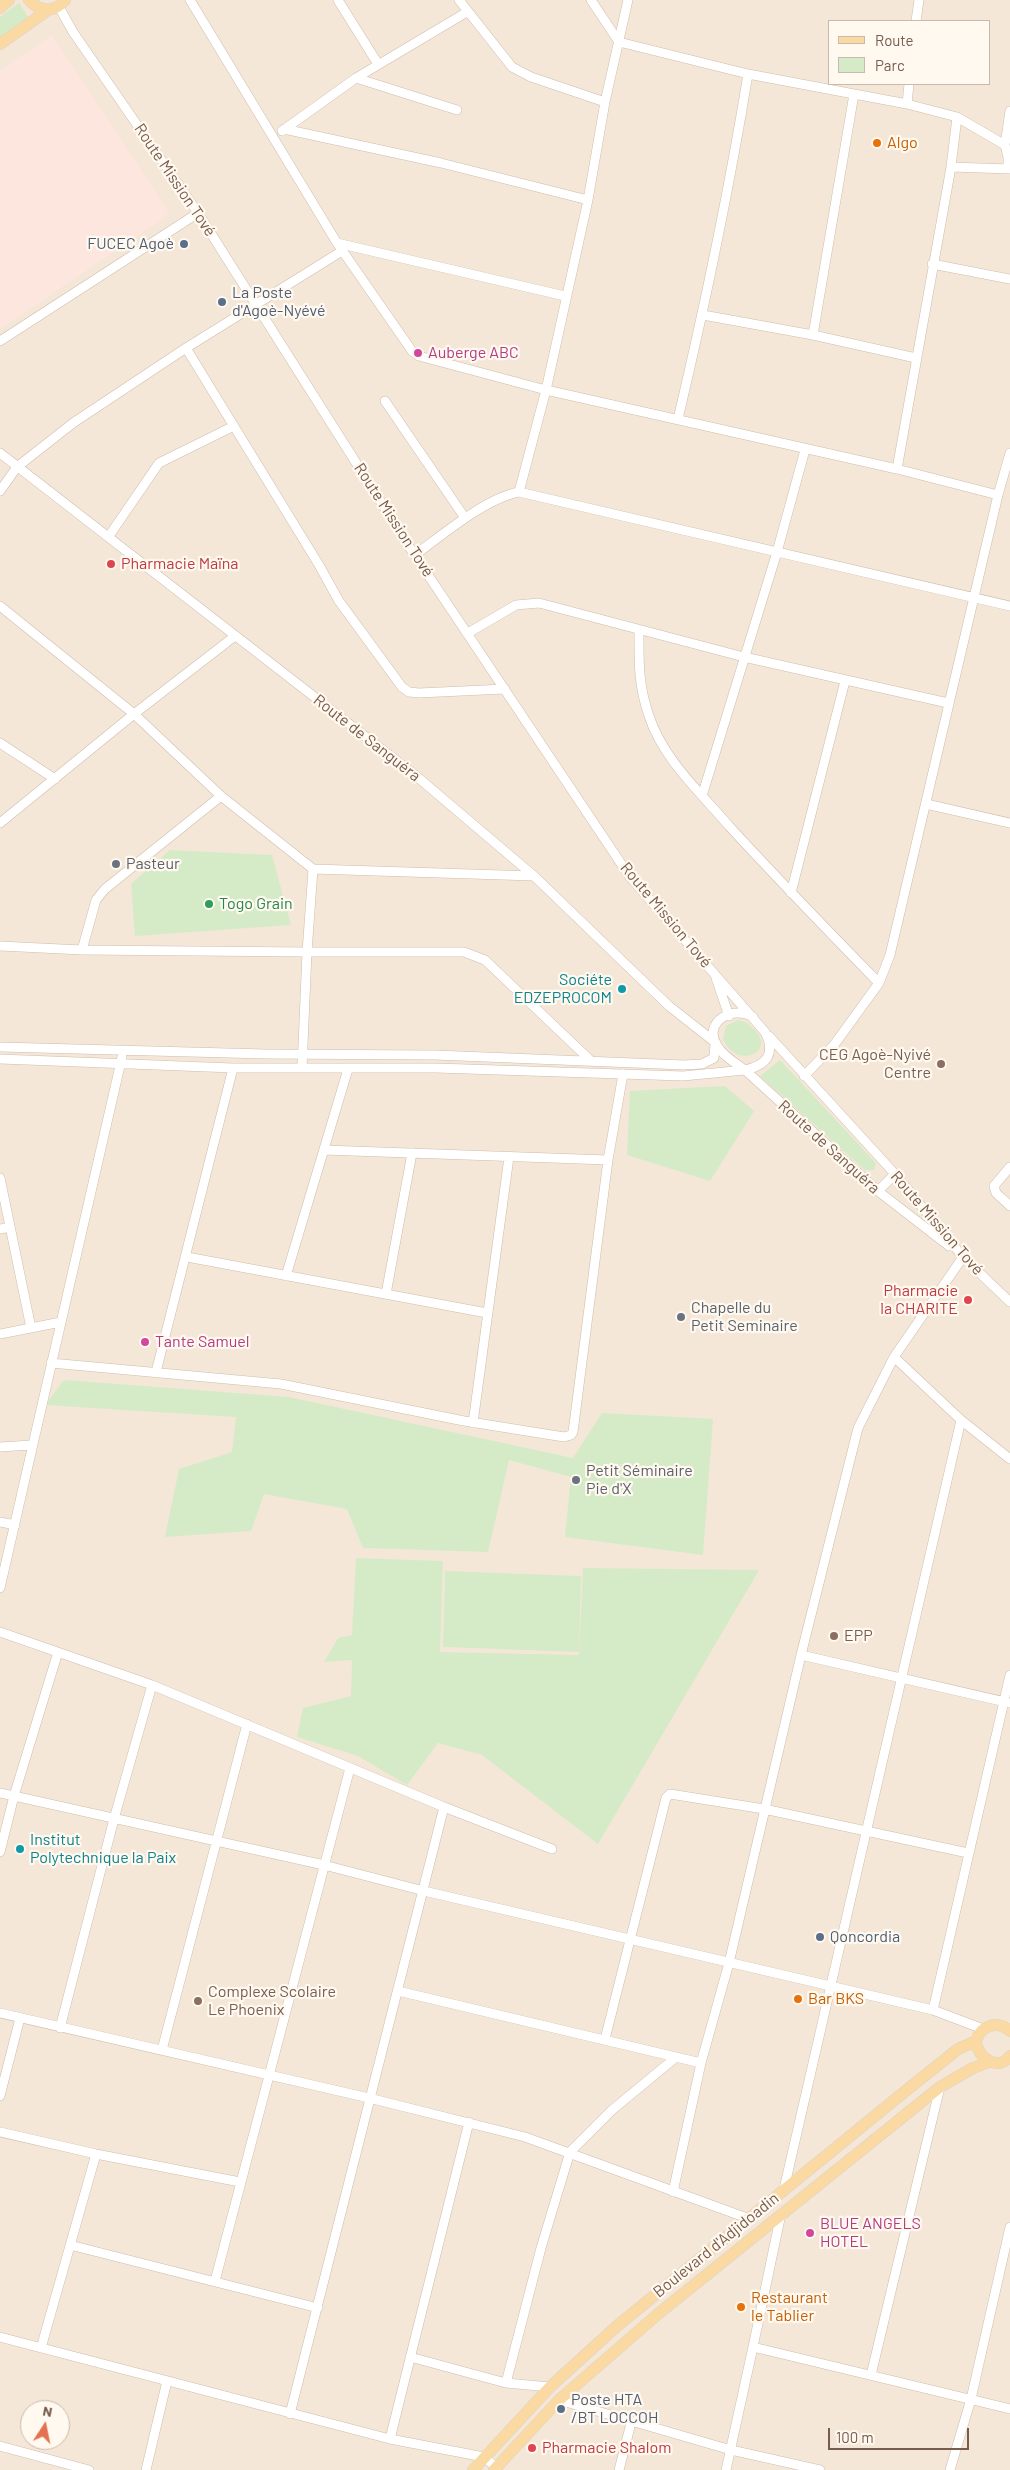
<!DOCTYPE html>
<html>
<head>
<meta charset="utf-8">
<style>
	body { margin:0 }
	#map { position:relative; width:1010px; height:2470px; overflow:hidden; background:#fdf5e9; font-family:Barlow,sans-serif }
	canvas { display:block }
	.legend { position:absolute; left:828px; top:20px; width:162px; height:65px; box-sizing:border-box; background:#fff9f0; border:1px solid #c9baae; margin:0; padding:6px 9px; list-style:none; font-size:15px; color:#775b4c }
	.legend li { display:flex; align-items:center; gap:10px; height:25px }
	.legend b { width:25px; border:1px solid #c9baae }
	.north { position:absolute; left:20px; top:2400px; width:50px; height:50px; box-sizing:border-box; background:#fff9f0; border:1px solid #c9baae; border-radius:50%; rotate:11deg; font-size:14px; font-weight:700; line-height:20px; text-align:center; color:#775b4c }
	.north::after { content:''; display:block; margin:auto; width:18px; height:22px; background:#e5704f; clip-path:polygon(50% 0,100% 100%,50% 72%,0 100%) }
	.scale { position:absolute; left:828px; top:2428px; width:141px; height:22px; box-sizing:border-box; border:2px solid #775b4c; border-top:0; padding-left:6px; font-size:15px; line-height:18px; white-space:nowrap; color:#775b4c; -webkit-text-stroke:4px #fff9f0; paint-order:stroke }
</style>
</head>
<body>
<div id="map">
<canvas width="1010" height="2470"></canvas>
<ul class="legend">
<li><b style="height:6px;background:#fad9a2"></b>Route</li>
<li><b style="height:14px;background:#d5ebc7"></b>Parc</li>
</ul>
<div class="north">N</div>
<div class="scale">100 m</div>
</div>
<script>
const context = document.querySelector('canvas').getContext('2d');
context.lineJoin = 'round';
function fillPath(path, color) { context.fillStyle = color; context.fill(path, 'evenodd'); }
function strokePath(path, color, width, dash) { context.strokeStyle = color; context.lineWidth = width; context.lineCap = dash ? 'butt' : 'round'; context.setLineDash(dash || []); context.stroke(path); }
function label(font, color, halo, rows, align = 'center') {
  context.font = font + ' Barlow,sans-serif'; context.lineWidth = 4.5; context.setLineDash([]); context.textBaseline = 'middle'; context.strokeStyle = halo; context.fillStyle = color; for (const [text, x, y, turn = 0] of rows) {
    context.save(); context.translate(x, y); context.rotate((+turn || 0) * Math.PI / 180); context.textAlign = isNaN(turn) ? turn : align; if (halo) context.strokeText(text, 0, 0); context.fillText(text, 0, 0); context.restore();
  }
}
const residential = new Path2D(`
	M 0,0 L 1010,0 L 1010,2470 L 0,2470 ZM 829,21 L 989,21 L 989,84 L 829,84 ZM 30,2410 L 60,2410 L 60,2440 L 30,2440 Z`);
const commercial = new Path2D(`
	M 52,35 L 170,214 L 0,329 L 0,70 Z`);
const green = new Path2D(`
	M 19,3 L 29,18 L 0,37 L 0,17 Z
	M 170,850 L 272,855 L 291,925 L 135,936 L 131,884 Z
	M 738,1020 C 745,1021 750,1025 755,1030 C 776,1053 737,1070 723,1039 L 726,1026 Z
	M 780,1060 L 874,1161 L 876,1164 L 874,1170 L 865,1170 L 760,1076 Z
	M 725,1086 L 754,1111 L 710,1181 L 627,1155 L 630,1091 Z
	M 64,1380 L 289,1397 L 573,1458 L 602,1413 L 713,1419 L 703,1555 L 565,1537 L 571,1477 L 509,1460 L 488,1552 L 363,1548 L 347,1509 L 264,1494 L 251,1531 L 165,1537 L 179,1469 L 232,1452 L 236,1417 L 45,1405 Z
	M 356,1558 L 443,1561 L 440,1652 L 579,1655 L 583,1568 L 759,1570 L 598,1844 L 482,1755 L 438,1743 L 407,1785 L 358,1756 L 297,1737 L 303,1708 L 351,1696 L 352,1660 L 324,1662 L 338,1638 L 352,1635 Z
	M 445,1571 L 581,1576 L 579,1652 L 443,1647 Z`);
const minor = new Path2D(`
	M 190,0 L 337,243 L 412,351 L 419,356 L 546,390 L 897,469 L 998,495
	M 338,0 L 378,64
	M 459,0 L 512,67 L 531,77 L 605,102
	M 591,0 L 619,42 L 748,74 L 907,104 L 957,117 L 1005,145 L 1008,157 L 1008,169
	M 59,7 L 73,32 L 198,213 L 410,548 L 630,877 L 765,1032 C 776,1054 767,1065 745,1070 C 735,1063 722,1055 716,1044 C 704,1022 732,1005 753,1017
	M 916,21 L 919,0
	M 356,78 L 457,110
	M 907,104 L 909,84
	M 284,129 L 441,163 L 588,200
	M 282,131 L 356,78 L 467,12
	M 1005,145 L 1010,111
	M 951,167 L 1010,169
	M 337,243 L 565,296
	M 932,264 L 1010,279
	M 703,315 L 813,335 L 916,358
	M 813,335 L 854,94
	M 0,341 L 198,213
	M 186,348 L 319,565 L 339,601 L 402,687 L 409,692 L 419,693 L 505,689
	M 385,401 L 465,518
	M 678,419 C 705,305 729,190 748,74
	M 0,453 L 415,775 L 534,876 L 669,1006 L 716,1043
	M 897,469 L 951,167 L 957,117
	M 0,491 L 17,467 L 73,423 L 186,348 L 342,251
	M 519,492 L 546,390 L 588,200 L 605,102 L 628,0
	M 109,536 L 159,463 L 234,426
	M 415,555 C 442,535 486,498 519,492 L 1010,606
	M 0,606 L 134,714 L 221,796 L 313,869 L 534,876
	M 639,630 C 639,662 638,684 649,716 C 663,759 700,792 729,826 C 778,879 828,931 879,983
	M 468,633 L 516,605 L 539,603 L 744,657 L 948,703
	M 0,743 L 55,779
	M 702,796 L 777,552 L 805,450
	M 926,804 L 1010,823
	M 0,823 L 134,714 L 235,636
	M 313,869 L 307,952 L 464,952 L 485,960 L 590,1060
	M 791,893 L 845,681
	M 0,946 L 82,950 L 307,952 L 302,1068
	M 82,950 L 96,900 L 105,889 L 221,796
	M 716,978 L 729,1016 L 726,1015
	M 769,1036 L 895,1174 L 963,1257 L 1010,1302
	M 0,1047 L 266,1054 L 435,1055 L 684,1065 L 702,1064 L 714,1058 L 715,1043
	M 0,1059 L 233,1068 L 436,1068 L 683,1076 L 745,1070
	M 745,1070 L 878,1191 L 949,1246
	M 804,1076 L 834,1045 L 879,983 L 890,955 L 998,495 L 1010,453
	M 324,1150 L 608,1160
	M 1010,1167 L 994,1186 L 996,1193 L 1010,1206
	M 0,1178 L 31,1328
	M 878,1191 L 895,1174
	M 0,1229 L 10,1227
	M 187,1257 L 487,1313
	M 286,1276 L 348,1069
	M 386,1294 L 412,1153
	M 0,1334 L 61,1322
	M 894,1357 L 961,1420 L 1010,1459
	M 51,1363 L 281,1384 L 464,1421 L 564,1437 L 571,1435 L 573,1432 L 608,1160 L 623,1074
	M 156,1372 L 233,1068
	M 473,1423 L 509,1157
	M 0,1447 L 31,1445
	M 0,1522 L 15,1525
	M 0,1588 L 122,1057
	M 0,1632 L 152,1685 L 444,1807 L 290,2414
	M 801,1655 L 1010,1703
	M 0,1793 L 324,1865 L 424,1891 L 933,2010 L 983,2029
	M 444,1807 L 552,1849
	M 0,1852 L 14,1796 L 58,1652
	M 398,1991 L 701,2063
	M 933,2010 L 1010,1675
	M 0,2013 L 369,2098 L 525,2137 L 747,2218
	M 60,2028 L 114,1819 L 152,1685
	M 605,2039 L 666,1798 L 670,1794 L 764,1809 L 968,1853
	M 162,2050 L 247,1724
	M 0,2096 L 20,2018
	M 0,2132 L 96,2154 L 240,2182
	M 784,2189 L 961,1420
	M 673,2192 L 701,2063 L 729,1963 L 801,1655 L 858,1428 L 894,1357 L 963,1257
	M 781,2214 L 753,2347 L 1010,2409
	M 70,2245 L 318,2308
	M 215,2281 L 350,1768
	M 0,2337 L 390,2439 L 484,2457 L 496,2467
	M 41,2348 L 96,2154
	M 410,2357 L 506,2383 L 550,2387
	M 871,2375 L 940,2087
	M 506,2383 L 541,2248 L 570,2152 L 612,2110 L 675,2058
	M 559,2400 L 731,2450 L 820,2470
	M 390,2439 L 469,2122
	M 0,2446 L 89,2470
	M 146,2470 L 167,2381
	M 619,2470 L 631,2423
	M 726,2470 L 753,2347
	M 950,2470 L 971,2399 L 1010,2227`);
const major = new Path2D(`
	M 29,0 C 39,12 55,13 65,0
	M 0,8 L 9,0
	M 0,44 L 48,10
	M 1010,2031 C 997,2020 981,2025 976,2041 C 977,2058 998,2072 1010,2056
	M 473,2470 L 550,2387 L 617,2326 L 908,2089 L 958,2049 L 976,2041
	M 494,2470 L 559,2400 L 658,2314 L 940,2087 L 973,2068 L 989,2062`);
const markers = [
	[877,143,5,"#e8710a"],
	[184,244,5,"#5c6f8a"],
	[222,302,5,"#5c6f8a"],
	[418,353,5,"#d1479c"],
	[111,564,5,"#e0444e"],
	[116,864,5,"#6b7280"],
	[209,904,5,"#2e9e5b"],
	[622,989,5,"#0f9aa8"],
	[941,1064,5,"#8d6e63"],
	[968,1300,5,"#e0444e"],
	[681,1317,5,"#6b7280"],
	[145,1342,5,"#d1479c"],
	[576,1480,5,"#6b7280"],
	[834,1636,5,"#8d6e63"],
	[20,1849,5,"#0f9aa8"],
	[820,1937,5,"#5c6f8a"],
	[798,1999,5,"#e8710a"],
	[198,2001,5,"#8d6e63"],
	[810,2233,5,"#d1479c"],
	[741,2307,5,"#e8710a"],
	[561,2409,5,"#5c6f8a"],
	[532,2448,5,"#e0444e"]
];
const foodNames = [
	["Algo",887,143],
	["Bar BKS",808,1999],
	["Restaurant",751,2298],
	["le Tablier",751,2316]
];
const streetNames = [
	["Route Mission Tové",175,180,56],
	["Route Mission Tové",394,520,57],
	["Route de Sanguéra",367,738,38],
	["Route Mission Tové",666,915,50],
	["Route de Sanguéra",829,1147,42],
	["Route Mission Tové",937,1223,49],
	["Boulevard d'Adjidoadin",716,2245,-39]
];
const serviceNames = [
	["FUCEC Agoè",174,244,"right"],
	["La Poste",232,293],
	["d'Agoè-Nyévé",232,311],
	["Qoncordia",830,1937],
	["Poste HTA",571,2400],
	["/BT LOCCOH",571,2418]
];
const hotelNames = [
	["Auberge ABC",428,353],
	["Tante Samuel",155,1342],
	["BLUE ANGELS",820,2224],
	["HOTEL",820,2242]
];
const healthNames = [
	["Pharmacie Maïna",121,564],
	["Pharmacie",958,1291,"right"],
	["la CHARITE",958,1309,"right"],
	["Pharmacie Shalom",542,2448]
];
const worshipNames = [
	["Pasteur",126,864],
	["Chapelle du",691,1308],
	["Petit Seminaire",691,1326],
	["Petit Séminaire",586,1471],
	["Pie d'X",586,1489]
];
const leisureNames = [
	["Togo Grain",219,904]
];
const cultureNames = [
	["Sociéte",612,980],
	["EDZEPROCOM",612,998],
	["Institut",30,1840,"left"],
	["Polytechnique la Paix",30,1858,"left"]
];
const educationNames = [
	["CEG Agoè-Nyivé",931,1055,"right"],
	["Centre",931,1073,"right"],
	["EPP",844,1636],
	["Complexe Scolaire",208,1992],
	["Le Phoenix",208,2010]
];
fillPath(residential, '#f4e7d7');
fillPath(commercial, '#fde6dd');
fillPath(green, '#d5ebc7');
strokePath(minor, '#cfbdae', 10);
strokePath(major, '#dcd4d0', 12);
strokePath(minor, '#fff', 9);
strokePath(major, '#fad9a2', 11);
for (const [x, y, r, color] of markers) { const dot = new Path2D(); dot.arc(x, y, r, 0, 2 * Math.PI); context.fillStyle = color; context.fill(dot); strokePath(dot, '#fff9f0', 2); }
label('16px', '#c56008', '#fff9f0', foodNames, 'left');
label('16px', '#775b4c', '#fff9f0', streetNames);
label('16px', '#4e5e75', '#fff9f0', serviceNames, 'left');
label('16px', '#b23c85', '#fff9f0', hotelNames, 'left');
label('16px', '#be3a42', '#fff9f0', healthNames, 'left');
label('16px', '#5b616d', '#fff9f0', worshipNames, 'left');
label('16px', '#27864d', '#fff9f0', leisureNames, 'left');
label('16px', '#0d838f', '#fff9f0', cultureNames, 'right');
label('16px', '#785e54', '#fff9f0', educationNames, 'left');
</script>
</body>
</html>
